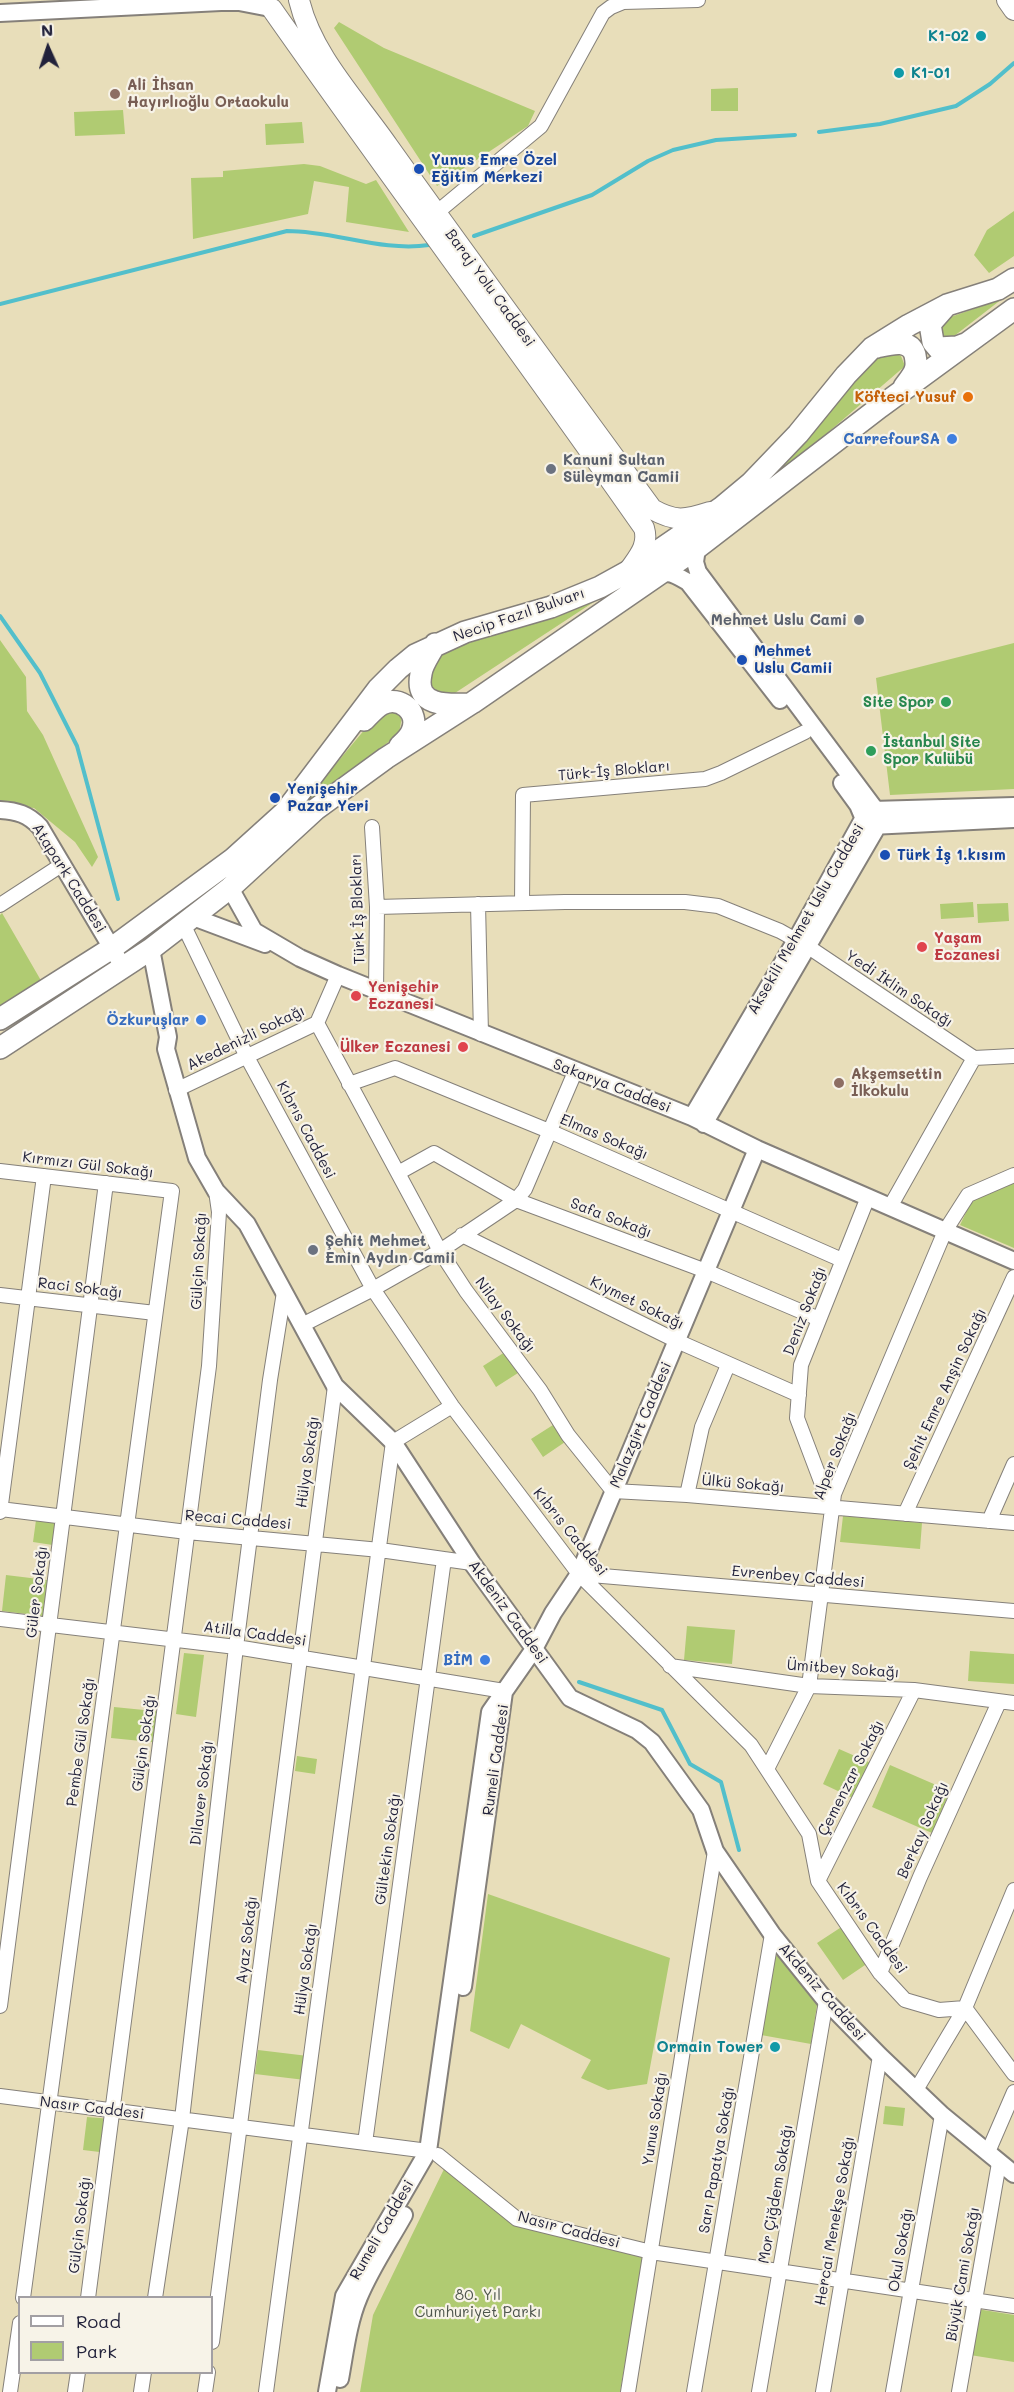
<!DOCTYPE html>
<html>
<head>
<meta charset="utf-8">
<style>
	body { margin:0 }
	#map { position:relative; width:1014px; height:2392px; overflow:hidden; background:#e8deba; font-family:Mali,sans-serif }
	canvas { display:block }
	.legend { position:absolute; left:18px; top:2296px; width:195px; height:78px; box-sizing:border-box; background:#f7f3e8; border:2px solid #a29fa3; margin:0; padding:8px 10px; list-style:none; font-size:18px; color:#22223b }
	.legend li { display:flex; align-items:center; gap:12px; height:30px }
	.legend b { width:30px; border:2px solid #a29fa3 }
	.north { position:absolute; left:18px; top:18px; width:60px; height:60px; -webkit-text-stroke:4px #f7f3e8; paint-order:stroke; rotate:357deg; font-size:16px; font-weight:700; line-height:24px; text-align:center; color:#22223b }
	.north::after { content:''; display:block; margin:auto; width:21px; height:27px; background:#22223b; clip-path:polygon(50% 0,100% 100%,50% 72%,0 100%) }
</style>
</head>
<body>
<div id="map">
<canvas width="1014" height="2392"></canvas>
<ul class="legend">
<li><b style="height:8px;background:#fff"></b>Road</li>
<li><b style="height:16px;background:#b0cb72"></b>Park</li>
</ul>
<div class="north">N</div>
</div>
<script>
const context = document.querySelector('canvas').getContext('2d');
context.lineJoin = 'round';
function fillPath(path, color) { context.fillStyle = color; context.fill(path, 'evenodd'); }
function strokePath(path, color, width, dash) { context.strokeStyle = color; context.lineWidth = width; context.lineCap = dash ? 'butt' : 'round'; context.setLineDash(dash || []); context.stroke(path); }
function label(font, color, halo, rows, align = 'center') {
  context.font = font + ' Mali,sans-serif'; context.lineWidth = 4.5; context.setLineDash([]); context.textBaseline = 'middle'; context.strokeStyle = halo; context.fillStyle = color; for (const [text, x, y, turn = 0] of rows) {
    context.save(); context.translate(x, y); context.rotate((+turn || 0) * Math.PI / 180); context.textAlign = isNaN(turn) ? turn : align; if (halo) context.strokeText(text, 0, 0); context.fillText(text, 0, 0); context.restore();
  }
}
const green = new Path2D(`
	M 339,22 L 384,48 L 535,111 L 528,126 L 437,186 L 334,28 Z
	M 738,88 L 738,111 L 711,111 L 711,89 Z
	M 123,110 L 125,134 L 75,136 L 74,112 Z
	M 302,122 L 304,143 L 266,145 L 265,124 Z
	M 304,164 L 320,166 L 366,184 L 376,180 L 409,232 L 346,222 L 349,187 L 314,181 L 308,214 L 193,239 L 191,178 L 223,177 L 223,171 Z
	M 1014,211 L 1014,256 L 989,273 L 974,255 L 987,230 Z
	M 1002,299 L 949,340 L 937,330 L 942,320 Z
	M 891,352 L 901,356 L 905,366 L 766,486 L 877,355 Z
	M 609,592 L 455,693 C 440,696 435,692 428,679 L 443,651 L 525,625 Z
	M 0,640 L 26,677 L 27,711 L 43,735 L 98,857 L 92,867 L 75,842 L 34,808 L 0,805 Z
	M 1014,643 L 1014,789 L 890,795 L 876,678 Z
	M 395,709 L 402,716 L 399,734 L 294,814 L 376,716 Z
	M 973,902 L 974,917 L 941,919 L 940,904 Z
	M 1008,903 L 1009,921 L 978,923 L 977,904 Z
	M 2,913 L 43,984 L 0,1012 L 0,915 Z
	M 1014,1182 L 1014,1248 L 960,1225 L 972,1200 Z
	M 505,1352 L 518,1373 L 496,1387 L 483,1366 Z
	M 553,1425 L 565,1442 L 543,1457 L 531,1439 Z
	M 843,1516 L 922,1523 L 920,1549 L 840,1542 Z
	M 36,1520 L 62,1523 L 59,1546 L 33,1542 Z
	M 6,1575 L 55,1581 L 51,1617 L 2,1611 Z
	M 687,1626 L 735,1630 L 732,1664 L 684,1660 Z
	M 970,1651 L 1014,1654 L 1014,1684 L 968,1681 Z
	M 184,1653 L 204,1655 L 196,1717 L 176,1714 Z
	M 114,1707 L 164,1712 L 161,1743 L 111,1738 Z
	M 839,1749 L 871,1763 L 855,1799 L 823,1784 Z
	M 297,1756 L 317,1759 L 315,1774 L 295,1771 Z
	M 890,1765 L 950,1791 L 932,1833 L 872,1807 Z
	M 488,1894 L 670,1958 L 647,2084 L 608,2090 L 581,2078 L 591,2060 L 521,2024 L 509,2049 L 470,2031 Z
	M 843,1926 L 868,1963 L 843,1980 L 817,1943 Z
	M 775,1955 L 779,1957 L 817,2005 L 811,2044 L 761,2035 Z
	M 258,2050 L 308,2056 L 305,2080 L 255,2074 Z
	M 885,2106 L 905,2108 L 903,2126 L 883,2124 Z
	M 87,2117 L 112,2119 L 108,2153 L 83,2150 Z
	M 445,2167 L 514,2224 L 644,2254 L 620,2392 L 360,2392 L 373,2315 Z
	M 977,2309 L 1014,2315 L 1014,2362 L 970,2355 Z`);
const stream = new Path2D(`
	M 819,132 L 880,124 L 956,106 L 990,84 L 1014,63
	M 474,236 L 592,195 L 648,161 L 673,150 L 716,140 L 795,135
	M 0,304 L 287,231 C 335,231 381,252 429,245
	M 0,616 L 40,673 L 77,746 L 118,899
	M 579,1682 L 662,1710 L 690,1764 L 721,1782 L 739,1850`);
const minor = new Path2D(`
	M 435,214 L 541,126 L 603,13 L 611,7 L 623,2 L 698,0
	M 372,827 L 377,907 L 376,991
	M 522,903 L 523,795 L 705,779 L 721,773 L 805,732
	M 478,904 L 481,1034
	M 0,905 L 63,864
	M 377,907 L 565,902 L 685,902 L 718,906 L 780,931 L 796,940
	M 183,924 L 247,1057 L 373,1289 L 452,1406 L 579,1574 L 751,1745 L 809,1834 L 818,1881 L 880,1973 L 905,2000 L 939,2010 L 965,2008 L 1014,2074
	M 807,946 L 974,1058 L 1014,1056
	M 317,1023 L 440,1251 L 466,1291 L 540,1390 L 568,1435 L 613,1491 L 687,1495 L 1014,1523
	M 349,1084 L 395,1068 L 549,1131 L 842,1260
	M 176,1090 L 317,1023 L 338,975
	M 0,1171 L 172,1191 L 23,2298
	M 398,1173 L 434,1153 L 516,1200 L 706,1271 L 819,1319
	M 890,1207 L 974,1058
	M 462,1235 L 677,1341 L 799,1395
	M 0,1295 L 155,1313
	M 302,1325 L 373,1289 L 440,1251 L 516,1200 L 525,1189 L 575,1072
	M 687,1495 L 702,1427 L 728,1365
	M 831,1508 L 797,1418 L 801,1365 L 868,1197
	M 0,1509 L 187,1532 L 380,1550 L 472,1563
	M 0,1512 L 44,1176
	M 905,1514 L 1014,1277
	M 989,1521 L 1014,1464
	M 579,1574 L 1014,1611
	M 0,1619 L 236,1647 L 504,1691
	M 670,1666 L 809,1686 L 914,1690 L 1014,1703
	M 767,1769 L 809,1686 L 834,1494 L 945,1231 L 968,1195 L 1014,1175
	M 818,1881 L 914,1690
	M 880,1973 L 920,1877 L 999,1702
	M 0,2006 L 106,1183
	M 916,2090 L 965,2008 L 1014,1890
	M 0,2096 L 428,2151
	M 365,2143 L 444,1559
	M 988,2152 L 1014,2092
	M 438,2155 L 517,2219 L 651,2252 L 1014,2306
	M 88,2298 L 209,1366 L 219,1212 L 216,1191
	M 155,2298 L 182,2119 L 236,1647 L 270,1380 L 284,1292
	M 212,2342 L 335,1386
	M 10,2392 L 20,2323
	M 75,2392 L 78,2372
	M 141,2392 L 144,2372
	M 205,2392 L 208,2372
	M 266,2392 L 393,1442 L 452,1406
	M 628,2392 L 715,1851
	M 694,2392 L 772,1934
	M 759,2392 L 826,2001
	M 823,2392 L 880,2056
	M 893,2392 L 942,2115
	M 959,2392 L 999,2163`);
const tertiary = new Path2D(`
	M 0,13 L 221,2 L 239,2 L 265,7
	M 697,548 L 695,562 L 698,572 L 881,817 L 880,822 L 704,1124
	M 659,574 C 673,571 676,576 688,582 L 780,700
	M 842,783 L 858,805 L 866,824 L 871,826 L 1014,819
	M 0,810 C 17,811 28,814 40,827 L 123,967
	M 230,888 L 254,931 L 300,958 L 338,975 L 692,1117 L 757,1149 L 1014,1261
	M 193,917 L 265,944
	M 151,949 L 168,1037 L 166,1049 L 197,1158 L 216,1191 L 247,1224 L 335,1386 L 393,1442 L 472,1563 L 570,1698 L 637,1730 L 652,1742 L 701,1810 L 715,1851 L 772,1934 L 826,2001 L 880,2056 L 942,2115 L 1014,2174
	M 692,1117 L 796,940 L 867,812 L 872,810 L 1014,806
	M 463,1987 L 504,1692
	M 340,2379 C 345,2352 348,2323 359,2297 C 371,2268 389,2242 404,2215
	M 327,2392 L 344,2296 L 428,2151 L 490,1712 L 534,1649 L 553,1613 L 579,1574 L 757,1149`);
const secondary = new Path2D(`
	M 299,0 C 312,55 356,100 388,146 C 475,268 564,388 652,509 C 675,522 685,520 710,512
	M 1007,0 L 1014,10
	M 272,9 C 394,183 522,353 644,528 C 649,545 639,556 630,569`);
const primary = new Path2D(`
	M 945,307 L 930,324 L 933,342 L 938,348 L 957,347 L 965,344
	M 877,347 C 890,344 910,338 915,355 C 916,360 917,365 915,370 C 913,376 908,381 904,387
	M 435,644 C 431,653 422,664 421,674 C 414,707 448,705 470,704
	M 364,720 C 369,715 376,707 382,704 C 400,695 420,712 412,731 C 410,737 404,742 400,746
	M 0,1019 L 112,948 L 233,859 L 285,812 L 378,689 L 398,669 L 415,655 L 465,632 L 551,607 L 600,587 L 629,571 L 721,508 L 751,483 L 798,434 L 846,375 L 872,348 L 909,325 L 947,305 L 998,289 L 1014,279
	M 0,1048 L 151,949 L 230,888 L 316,809 L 386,758 L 472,703 L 697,548 L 880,407 L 1014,309`);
const markers = [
	[981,36,6,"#0f9aa8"],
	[899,73,6,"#0f9aa8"],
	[115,94,6,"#8d6e63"],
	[419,169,6,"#1a4fb4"],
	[968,397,6,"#e8710a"],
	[952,439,6,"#3f7fe0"],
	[551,469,6,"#6b7280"],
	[859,620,6,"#6b7280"],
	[742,660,6,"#1a4fb4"],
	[946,702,6,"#2e9e5b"],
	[871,751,6,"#2e9e5b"],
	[275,798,6,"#1a4fb4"],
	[885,855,6,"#1a4fb4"],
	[922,947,6,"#e0444e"],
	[356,996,6,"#e0444e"],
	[201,1020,6,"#3f7fe0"],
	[463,1047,6,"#e0444e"],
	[839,1083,6,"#8d6e63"],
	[313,1250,6,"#6b7280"],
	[485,1660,6,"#3f7fe0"],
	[775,2047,6,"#0f9aa8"]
];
const cultureNames = [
	["K1-02",969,36],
	["K1-01",911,73,"left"],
	["Ormain Tower",763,2047]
];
const educationNames = [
	["Ali İhsan",127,85],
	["Hayırlıoğlu Ortaokulu",127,102],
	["Akşemsettin",851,1074],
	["İlkokulu",851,1091]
];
const transitNames = [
	["Yunus Emre Özel",431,160],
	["Eğitim Merkezi",431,177],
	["Mehmet",754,651],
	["Uslu Camii",754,668],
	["Yenişehir",287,789],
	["Pazar Yeri",287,806],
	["Türk İş 1.kısım",897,855]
];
const streetNames = [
	["Baraj Yolu Caddesi",490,288,54],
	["Necip Fazıl Bulvarı",519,615,-19],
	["Türk-İş Blokları",614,771,-5],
	["Atapark Caddesi",69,878,58],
	["Türk İş Blokları",358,909,-92],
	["Aksekili Mehmet Uslu Caddesi",806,919,-60],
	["Yedi İklim Sokağı",899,989,34],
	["Akedenizli Sokağı",246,1038,-26],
	["Sakarya Caddesi",612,1086,21],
	["Kıbrıs Caddesi",306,1130,62],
	["Elmas Sokağı",604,1137,23],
	["Kırmızı Gül Sokağı",88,1165,7],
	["Safa Sokağı",611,1218,21],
	["Gülçin Sokağı",199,1261,-87],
	["Raci Sokağı",80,1288,7],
	["Kıymet Sokağı",637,1303,26],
	["Deniz Sokağı",805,1311,-69],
	["Nilay Sokağı",505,1315,53],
	["Şehit Emre Anşin Sokağı",945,1389,-65],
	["Malazgirt Caddesi",641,1425,-67],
	["Alper Sokağı",835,1456,-69],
	["Hülya Sokağı",308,1462,-82],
	["Ülkü Sokağı",743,1484,5],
	["Recai Caddesi",238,1520,5],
	["Kıbrıs Caddesi",570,1532,51],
	["Evrenbey Caddesi",798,1577,5],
	["Güler Sokağı",37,1592,-83],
	["Akdeniz Caddesi",508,1612,54],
	["Atilla Caddesi",255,1634,8],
	["Ümitbey Sokağı",843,1669,4],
	["Pembe Gül Sokağı",81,1742,-82],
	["Gülçin Sokağı",144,1743,-82],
	["Rumeli Caddesi",496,1760,-82],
	["Çemenzar Sokağı",851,1778,-63],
	["Dilaver Sokağı",202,1793,-83],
	["Berkay Sokağı",923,1830,-66],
	["Gültekin Sokağı",388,1849,-82],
	["Kıbrıs Caddesi",872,1928,54],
	["Ayaz Sokağı",247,1940,-83],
	["Hülya Sokağı",306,1969,-82],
	["Akdeniz Caddesi",822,1992,49],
	["Nasır Caddesi",92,2108,7],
	["Yunus Sokağı",655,2119,-81],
	["Sarı Papatya Sokağı",717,2160,-80],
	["Mor Çiğdem Sokağı",776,2194,-80],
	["Hercai Menekşe Sokağı",835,2221,-80],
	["Gülçin Sokağı",80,2225,-83],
	["Rumeli Caddesi",382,2230,-60],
	["Nasır Caddesi",569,2230,15],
	["Okul Sokağı",901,2250,-80],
	["Büyük Cami Sokağı",963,2274,-80]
];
const foodNames = [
	["Köfteci Yusuf",956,397]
];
const shopNames = [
	["CarrefourSA",940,439],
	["Özkuruşlar",189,1020],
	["BİM",473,1660]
];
const worshipNames = [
	["Kanuni Sultan",563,460],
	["Süleyman Camii",563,477],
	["Mehmet Uslu Cami",847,620,"right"],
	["Şehit Mehmet",325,1241],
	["Emin Aydın Camii",325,1258]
];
const leisureNames = [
	["Site Spor",934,702],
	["İstanbul Site",883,742,"left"],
	["Spor Kulübü",883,759,"left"]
];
const healthNames = [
	["Yaşam",934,938],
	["Eczanesi",934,955],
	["Yenişehir",368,987],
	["Eczanesi",368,1004],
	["Ülker Eczanesi",451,1047,"right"]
];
const parkNames = [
	["80. Yıl",478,2295],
	["Cumhuriyet Parkı",478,2312]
];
fillPath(green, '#b0cb72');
strokePath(stream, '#52bfcb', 4);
strokePath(minor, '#85807a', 16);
strokePath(tertiary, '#85807a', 20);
strokePath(secondary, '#85807a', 22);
strokePath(primary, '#85807a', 24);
strokePath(minor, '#fff', 14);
strokePath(tertiary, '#fff', 16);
strokePath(secondary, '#fff', 20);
strokePath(primary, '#fff', 21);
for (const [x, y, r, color] of markers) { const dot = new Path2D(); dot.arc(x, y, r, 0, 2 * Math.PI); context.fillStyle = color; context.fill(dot); strokePath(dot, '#f7f3e8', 2); }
label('bold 15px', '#0d838f', '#f7f3e8', cultureNames, 'right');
label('bold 15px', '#785e54', '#f7f3e8', educationNames, 'left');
label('bold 15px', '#164399', '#f7f3e8', transitNames, 'left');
label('15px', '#22223b', '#f7f3e8', streetNames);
label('bold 15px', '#c56008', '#f7f3e8', foodNames, 'right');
label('bold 15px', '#366cbe', '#f7f3e8', shopNames, 'right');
label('bold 15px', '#5b616d', '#f7f3e8', worshipNames, 'left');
label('bold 15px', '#27864d', '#f7f3e8', leisureNames, 'right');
label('bold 15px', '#be3a42', '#f7f3e8', healthNames, 'left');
label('15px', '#4d554c', '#f7f3e8', parkNames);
</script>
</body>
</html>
